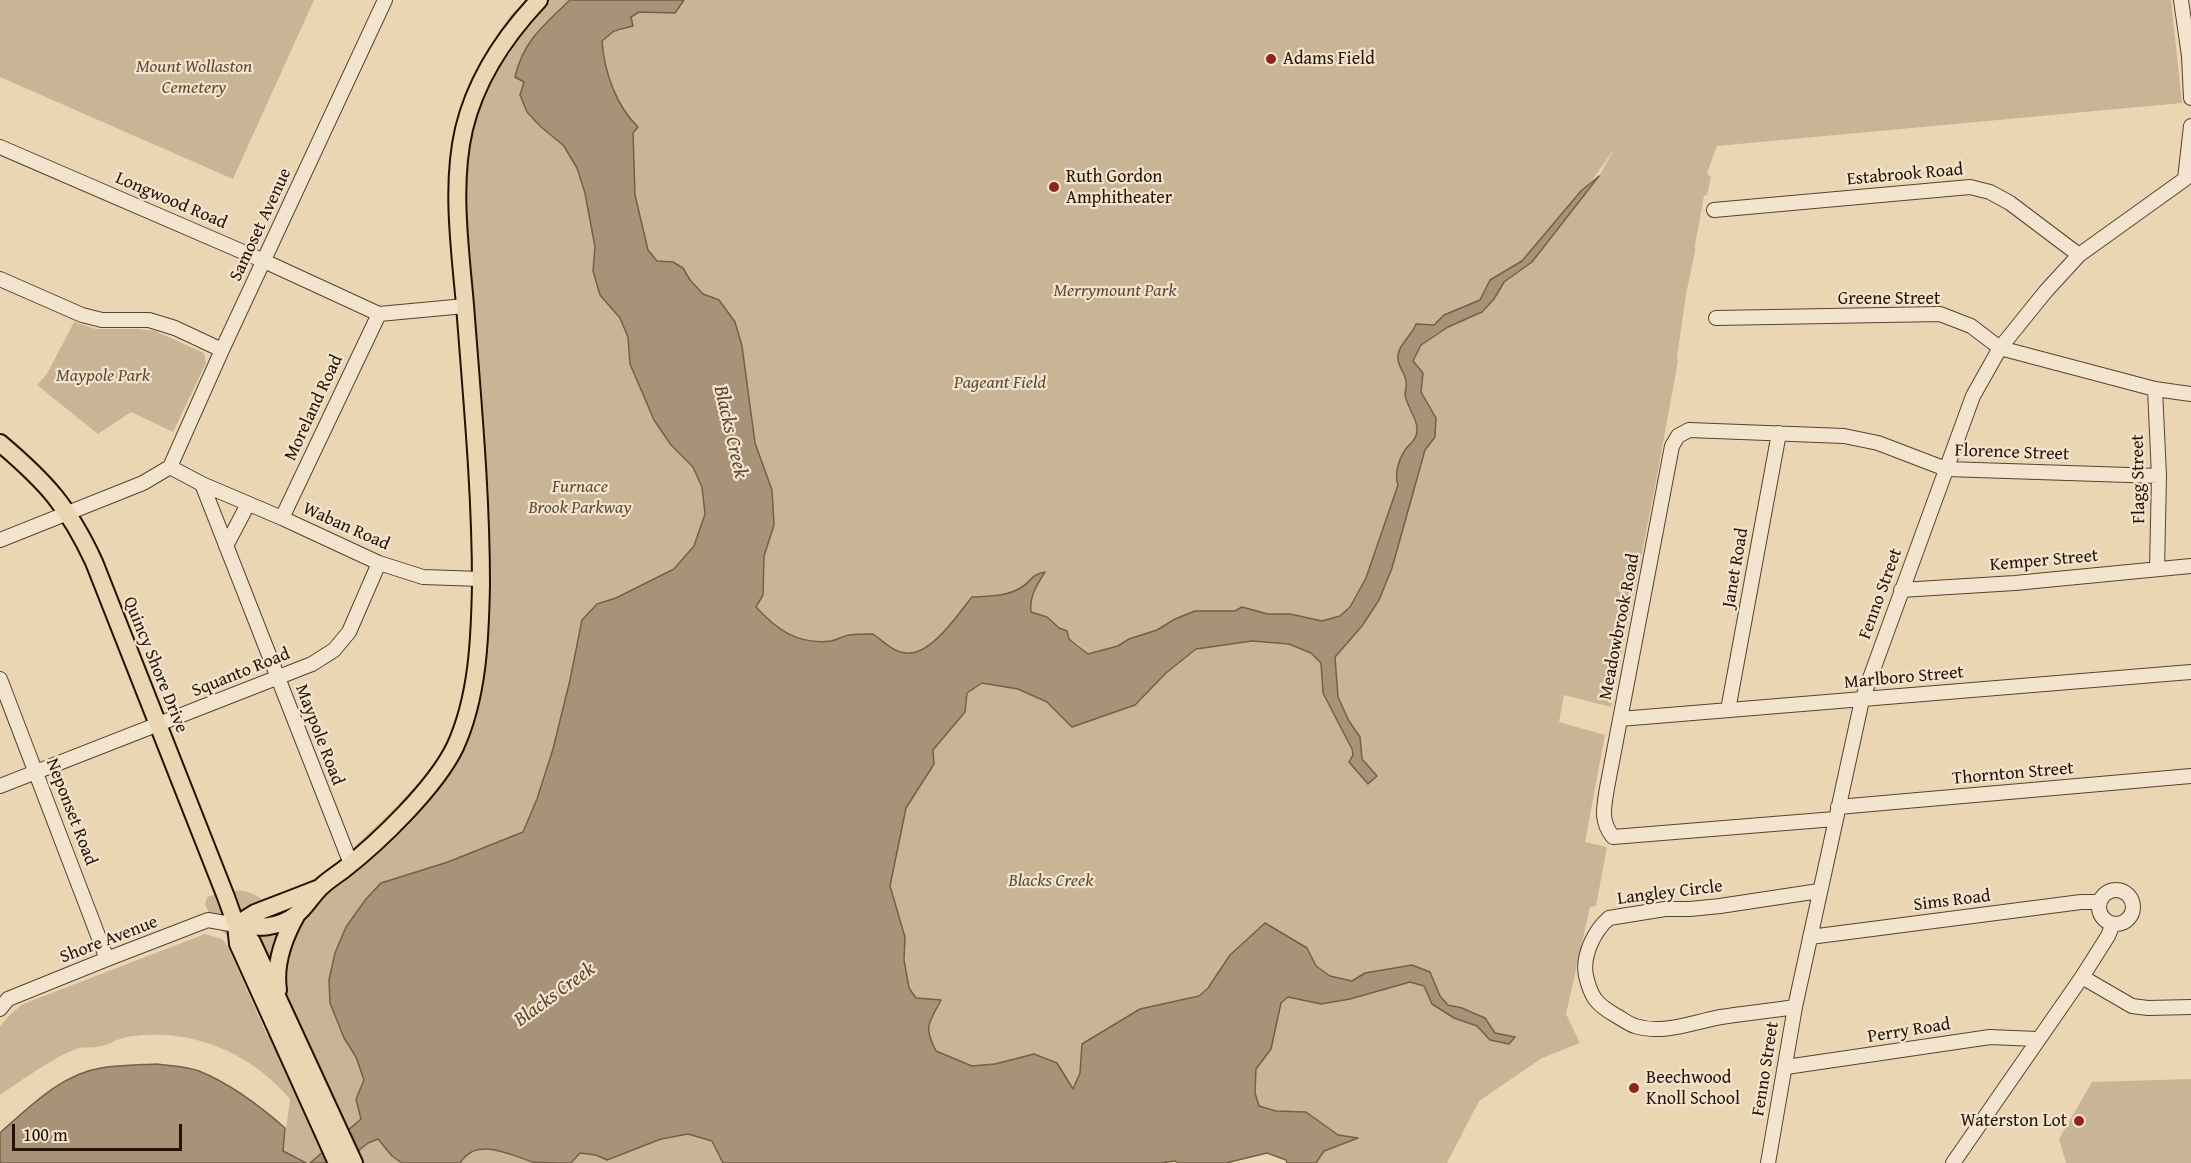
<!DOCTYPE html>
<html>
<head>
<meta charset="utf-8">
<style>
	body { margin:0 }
	#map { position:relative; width:2191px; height:1163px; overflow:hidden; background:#ebd6b4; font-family:"Gentium Book Plus",serif }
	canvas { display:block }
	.scale { position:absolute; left:12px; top:1124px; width:170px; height:27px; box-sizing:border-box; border:3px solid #251203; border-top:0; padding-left:8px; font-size:18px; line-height:21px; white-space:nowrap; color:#251203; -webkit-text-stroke:4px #f2e4ce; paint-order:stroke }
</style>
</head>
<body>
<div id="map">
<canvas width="2191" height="1163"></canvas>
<div class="scale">100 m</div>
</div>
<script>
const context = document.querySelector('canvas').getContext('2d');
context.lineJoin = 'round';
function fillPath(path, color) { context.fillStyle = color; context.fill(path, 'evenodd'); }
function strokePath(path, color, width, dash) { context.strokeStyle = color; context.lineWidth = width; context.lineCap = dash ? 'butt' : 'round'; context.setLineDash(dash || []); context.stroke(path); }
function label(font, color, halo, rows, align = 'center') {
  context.font = font + ' "Gentium Book Plus",serif'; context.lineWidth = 4.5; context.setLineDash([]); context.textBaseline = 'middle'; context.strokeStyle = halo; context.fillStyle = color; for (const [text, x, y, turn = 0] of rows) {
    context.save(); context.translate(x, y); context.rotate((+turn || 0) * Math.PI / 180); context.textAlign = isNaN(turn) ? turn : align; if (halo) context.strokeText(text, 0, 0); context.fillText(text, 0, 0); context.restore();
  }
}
const green = new Path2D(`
	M 0,0 L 314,0 L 233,179 L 0,77 Z
	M 526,0 L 570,0 L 546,23 L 524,82 L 540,126 L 564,146 L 577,168 L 585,193 L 595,247 L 593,271 L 600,295 L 620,318 L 628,337 L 630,364 L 671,445 L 693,467 L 702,487 L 705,514 L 694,546 L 674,569 L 616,598 L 597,604 L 583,620 L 570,680 L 553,749 L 537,799 L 523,832 L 448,862 L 381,883 L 344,1038 L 356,1057 L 364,1080 L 356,1099 L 361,1119 L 310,1163 L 306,1163 L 283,1151 L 290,1099 C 249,1051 189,1027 127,1037 C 116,1039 107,1046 97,1047 C 91,1048 84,1047 79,1048 C 55,1056 21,1081 0,1095 L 0,1026 L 14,1011 L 23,1004 L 205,934 L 222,939 L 227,945 L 267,1035 L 278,1030 L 238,944 L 218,928 L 205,905 L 207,897 C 229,891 241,885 262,899 L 299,886 L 313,879 L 344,857 L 398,805 L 425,776 L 443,751 L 449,738 L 466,684 L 475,548 L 460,309 L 469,91 L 485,54 L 497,35 L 510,16 Z
	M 684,0 L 2171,0 L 2182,103 L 1717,146 L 1707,173 L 1711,177 L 1707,195 L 1704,196 L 1695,245 L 1695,252 L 1686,294 L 1677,358 L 1678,361 L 1655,487 L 1611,707 L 1564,695 L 1559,722 L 1605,735 L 1585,842 L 1607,847 L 1596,906 L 1590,907 L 1566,1014 L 1580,1043 L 1542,1058 L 1479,1101 L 1447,1163 L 1316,1163 L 1324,1151 L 1356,1138 L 1338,1135 L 1306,1112 L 1276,1111 L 1258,1106 L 1255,1093 L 1256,1069 L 1271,1049 L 1281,1003 L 1289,997 L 1321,1004 L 1350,999 L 1410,982 L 1424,986 L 1454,1018 L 1477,1026 L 1490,1040 L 1495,1033 C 1492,1028 1488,1021 1483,1017 C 1462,1002 1449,1015 1435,987 L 1365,973 L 1352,981 L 1329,976 L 1316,966 L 1307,948 L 1265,923 L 1199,996 L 1185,1000 L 1082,1044 L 1080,1073 L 1073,1089 L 1034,1054 L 995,1064 L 972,1066 L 935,1051 C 924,1028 930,1022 941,1000 L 916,998 L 909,988 L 904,960 L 905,937 L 890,886 L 906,808 L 934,764 L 933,750 L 965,712 L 967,693 L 982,683 L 1018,689 L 1047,702 L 1072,727 L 1166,673 L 1196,649 L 1252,641 L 1289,644 L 1311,653 L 1321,663 L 1323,693 L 1345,733 L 1353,755 L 1377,776 L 1362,759 L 1360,737 L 1349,721 L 1338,697 L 1335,657 L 1362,626 L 1379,600 L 1392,568 L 1425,450 L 1435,437 L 1435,418 L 1421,392 L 1423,373 L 1413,361 L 1421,345 L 1448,327 L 1482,312 L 1494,299 L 1504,282 L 1532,262 L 1599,176 L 1615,148 L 1590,183 L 1581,191 L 1522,261 L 1490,280 L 1480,300 L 1444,315 L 1434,325 L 1413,334 L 1404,340 L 1398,355 L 1399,366 L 1406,380 L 1405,396 L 1418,428 L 1415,440 L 1405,450 L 1398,485 L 1366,578 L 1350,607 L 1340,616 L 1322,621 L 1290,614 L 1268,614 L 1242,607 L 1235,611 L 1195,611 L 1175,619 L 1157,630 L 1129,639 L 1118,646 L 1088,654 L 1077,643 L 1069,639 L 1067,631 L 1059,628 L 1047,617 L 1031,612 C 1029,595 1038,586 1044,572 C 1030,575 1034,578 1025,586 C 1010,598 989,596 972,597 C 958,614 931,656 906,653 C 893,651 883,641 873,634 C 866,634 858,634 850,635 C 844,636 838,640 832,641 C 801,646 776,629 755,607 L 763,595 L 764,556 L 774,525 L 772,490 L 755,443 L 742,346 L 735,322 L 719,300 L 703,294 L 690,280 L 683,268 L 673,263 L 657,261 L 648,250 L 635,195 L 633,133 L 638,127 C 616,106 604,71 602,41 L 614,31 L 621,31 L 625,27 L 632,26 L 631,17 L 639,12 L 675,13 Z
	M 74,322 L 96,329 L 139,329 L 155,331 L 204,353 L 206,363 L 173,432 L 131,412 L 98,434 L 37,385 L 47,374 Z
	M 2191,1079 L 2191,1163 L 2066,1163 L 2059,1139 L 2092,1082 Z
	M 688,1134 L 712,1141 L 723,1163 L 571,1163 L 580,1153 L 596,1155 L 607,1160 L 661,1139 Z
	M 378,1139 L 392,1156 L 402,1163 L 343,1163 L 368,1143 Z
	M 485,1147 L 523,1156 L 536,1163 L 460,1163 L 464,1157 Z`);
const water = new Path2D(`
	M 570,0 L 684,0 L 675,13 L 639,12 L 631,17 L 633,26 L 614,31 L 602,41 C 604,71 616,106 638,127 L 633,133 L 635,195 L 648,250 L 657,261 L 673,262 L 683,268 L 690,280 L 703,294 L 719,300 L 735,322 L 742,346 L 755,443 L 772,490 L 774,525 L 764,556 L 763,595 L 756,607 C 777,630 798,645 831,641 C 837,640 843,636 849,635 C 857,634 866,634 873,634 C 883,641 893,652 906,653 C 931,656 958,614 972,597 C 990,596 1006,597 1022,587 C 1033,580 1030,575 1045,572 C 1037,585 1029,596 1031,612 L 1047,617 L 1059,628 L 1067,631 L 1069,639 L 1088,654 L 1118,646 L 1129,639 L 1157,630 L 1175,619 L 1195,611 L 1235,611 L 1242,607 L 1268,614 L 1290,614 L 1322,621 L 1340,616 L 1350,607 L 1366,578 L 1398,485 C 1394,474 1399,459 1405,450 C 1410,443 1417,440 1417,430 C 1418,419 1407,407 1405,395 C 1405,391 1407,386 1406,381 C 1405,372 1396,365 1398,355 C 1400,342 1412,336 1416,324 L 1434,325 L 1444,315 L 1480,300 L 1490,280 L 1522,261 L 1581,191 L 1599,176 L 1532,262 L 1504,282 L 1494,299 L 1482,312 L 1448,327 L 1421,345 L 1413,361 L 1423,373 L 1421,392 L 1436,418 L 1435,437 L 1425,450 L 1392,568 L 1379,600 L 1362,626 L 1335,657 L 1338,697 L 1349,721 L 1360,737 L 1362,759 L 1377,776 L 1368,784 L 1349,762 L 1353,755 L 1352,749 L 1323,693 L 1321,663 L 1311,653 L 1289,644 L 1252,641 L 1196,649 L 1166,673 L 1135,705 L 1072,727 L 1047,702 L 1018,689 L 982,683 L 967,693 L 965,712 L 933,750 L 934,764 L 906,808 L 890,886 L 905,937 L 904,960 L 909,988 L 916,998 L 941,1000 C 929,1023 923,1026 936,1051 L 972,1066 L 995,1064 L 1034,1054 L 1057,1063 L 1073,1089 L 1080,1073 L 1082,1044 L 1140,1009 L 1199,996 L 1208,988 L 1230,955 L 1265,923 L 1307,948 L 1316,966 L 1330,976 L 1352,981 L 1365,973 L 1412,965 L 1430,972 L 1440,996 L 1448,1005 L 1462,1008 L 1485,1018 L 1495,1033 L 1515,1037 L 1509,1044 L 1490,1040 L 1477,1026 L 1454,1018 L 1432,1004 L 1424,986 L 1410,982 L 1350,999 L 1321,1004 L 1288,997 L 1281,1003 L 1271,1049 L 1256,1069 L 1255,1093 L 1259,1106 L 1276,1111 L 1306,1112 L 1338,1135 L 1358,1138 L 1324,1151 L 1316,1163 L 1287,1163 L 1286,1160 L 1267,1153 L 1226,1163 L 1178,1163 L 1175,1161 L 1160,1163 L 723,1163 L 712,1141 L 688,1134 L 661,1139 L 607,1160 L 596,1155 L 580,1153 L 571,1163 C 560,1163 544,1163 533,1162 C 510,1155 477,1136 460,1163 L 402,1163 L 392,1156 L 378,1139 L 368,1143 L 343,1163 L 310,1163 L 361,1119 L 356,1099 L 364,1080 L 356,1057 L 344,1038 L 330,1003 L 329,980 L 335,953 L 346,927 L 366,899 L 381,883 L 448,862 L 523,832 L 537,799 L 553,749 L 570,680 L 582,620 L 597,604 L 616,598 L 674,569 L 694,546 L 705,514 L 702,487 L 693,467 L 671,445 L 654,420 L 630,364 L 628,337 L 620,318 L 600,295 L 593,271 L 595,247 L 585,193 L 577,168 L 564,146 L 540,126 L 527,112 L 520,95 L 524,82 L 515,77 C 523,41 544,25 570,0 Z
	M 157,1064 C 170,1066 186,1066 199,1071 C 231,1084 259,1105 285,1128 L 283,1151 L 306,1163 L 0,1163 L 0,1133 L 3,1130 C 31,1106 62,1074 101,1068 C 119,1065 138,1065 157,1064 Z`);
const minor = new Path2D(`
	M 2181,0 L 2189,56 L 2191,98
	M 0,147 L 264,261 L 379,314 L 465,306
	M 1714,210 L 1970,187 L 1990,192 L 2010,203 L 2079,255
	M 0,279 L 82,315 L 102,320 L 149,320 L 175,328 L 222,350
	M 1716,318 L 1940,314 L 1971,326 L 2000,348 L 2155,389 L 2191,394
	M 2155,389 L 2159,476 L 2157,569
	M 170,467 L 222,350 L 385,0
	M 202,484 L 351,864
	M 282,518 L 379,314
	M 0,540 L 143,483 L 170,467 L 202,484 L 282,518 L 379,563 L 423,577 L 481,579
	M 226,546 L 248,504
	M 1901,590 L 2015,583 L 2191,566
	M 0,679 L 107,959
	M 1728,710 L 1779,433
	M 1620,719 L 2191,672
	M 0,786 L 312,664 L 334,650 L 349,632 L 379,563
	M 1838,807 L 2191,776
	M 1835,819 L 1613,837 C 1600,821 1604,807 1607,788 L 1672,446 L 1678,436 L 1689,430 L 1844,436 L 1878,443 L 1946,469 L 2159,476
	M2099 907a17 17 0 1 1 34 0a17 17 0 1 1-34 0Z
	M 1810,937 L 2081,902 L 2099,902
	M 2082,977 L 2132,1006 L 2148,1008 L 2191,1007
	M 1795,1007 C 1770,1011 1746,1013 1721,1017 C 1693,1022 1663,1035 1635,1026 C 1628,1024 1621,1018 1615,1015 C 1596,1004 1591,997 1586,976 C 1582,956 1594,931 1609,918 L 1665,909 L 1690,909 L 1720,906 L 1819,891
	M 0,1009 L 8,999 L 107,959 L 208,920 L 236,925
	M 1786,1067 L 1990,1037 L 2037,1039
	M 1768,1163 L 1795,1007 L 1862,700 L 1973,396 L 2000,348 L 2046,291 L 2079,255 L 2185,179 L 2191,126
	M 1953,1163 L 2082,977 L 2108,936 L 2113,924`);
const major = new Path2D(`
	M 0,443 C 46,482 68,506 94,562 L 226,897 L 236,925 L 238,944 L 337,1163
	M 236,925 C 258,928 278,929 297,914 C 305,908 311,897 318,890 C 325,882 335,876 343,870 C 379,842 435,788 455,747 C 478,697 480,638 481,584 C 481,491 472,398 465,305 C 460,248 451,185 464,129 C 476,79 504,37 539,0
	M 236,925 L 252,942 L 354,1163
	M 236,925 L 255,913 L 317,889
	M 278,990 C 274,963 284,937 297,914`);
const markers = [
	[1271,59,6,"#8f2418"],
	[1054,187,6,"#8f2418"],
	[1634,1088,6,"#8f2418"],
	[2079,1121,6,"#8f2418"]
];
const poiNames = [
	["Adams Field",1283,59],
	["Ruth Gordon",1066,177],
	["Amphitheater",1066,198],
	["Beechwood",1646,1078],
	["Knoll School",1646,1099],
	["Waterston Lot",2067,1121,"right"]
];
const parkNames = [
	["Mount Wollaston",194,67],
	["Cemetery",194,88],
	["Merrymount Park",1115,291],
	["Maypole Park",103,376],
	["Pageant Field",1000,383],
	["Furnace",580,487],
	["Brook Parkway",580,508],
	["Blacks Creek",1051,881]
];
const streetNames = [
	["Estabrook Road",1905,175,-5],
	["Longwood Road",171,201,23],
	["Samoset Avenue",261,225,-65],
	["Greene Street",1889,299],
	["Moreland Road",314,408,-65],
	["Florence Street",2012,453,2],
	["Flagg Street",2139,479,-91],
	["Waban Road",346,527,24],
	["Kemper Street",2044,561,-5],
	["Janet Road",1736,568,-80],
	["Fenno Street",1881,594,-70],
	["Meadowbrook Road",1620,627,-79],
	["Quincy Shore Drive",155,665,68],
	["Squanto Road",241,673,-22],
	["Marlboro Street",1904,678,-5],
	["Maypole Road",319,735,69],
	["Thornton Street",2013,774,-5],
	["Neponset Road",71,812,69],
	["Langley Circle",1670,893,-7],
	["Sims Road",1952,901,-7],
	["Shore Avenue",109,940,-21],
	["Perry Road",1909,1031,-9],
	["Fenno Street",1766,1069,-81]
];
const waterNames = [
	["Blacks Creek",730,432,77],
	["Blacks Creek",555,995,-36]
];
fillPath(green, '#c9b596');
fillPath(water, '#a89378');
strokePath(water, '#745f49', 1.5);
strokePath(minor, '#56432f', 16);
strokePath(major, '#251203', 20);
strokePath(minor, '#f2e4ce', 14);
strokePath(major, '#ebd6b4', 16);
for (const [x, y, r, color] of markers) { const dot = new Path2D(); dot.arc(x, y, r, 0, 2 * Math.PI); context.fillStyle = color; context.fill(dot); strokePath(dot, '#f2e4ce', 2); }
label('18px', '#251203', '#f2e4ce', poiNames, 'left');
label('italic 18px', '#5e4b36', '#f2e4ce', parkNames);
label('18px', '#251203', '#f2e4ce', streetNames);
label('italic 20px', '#594632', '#f2e4ce', waterNames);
</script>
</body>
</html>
